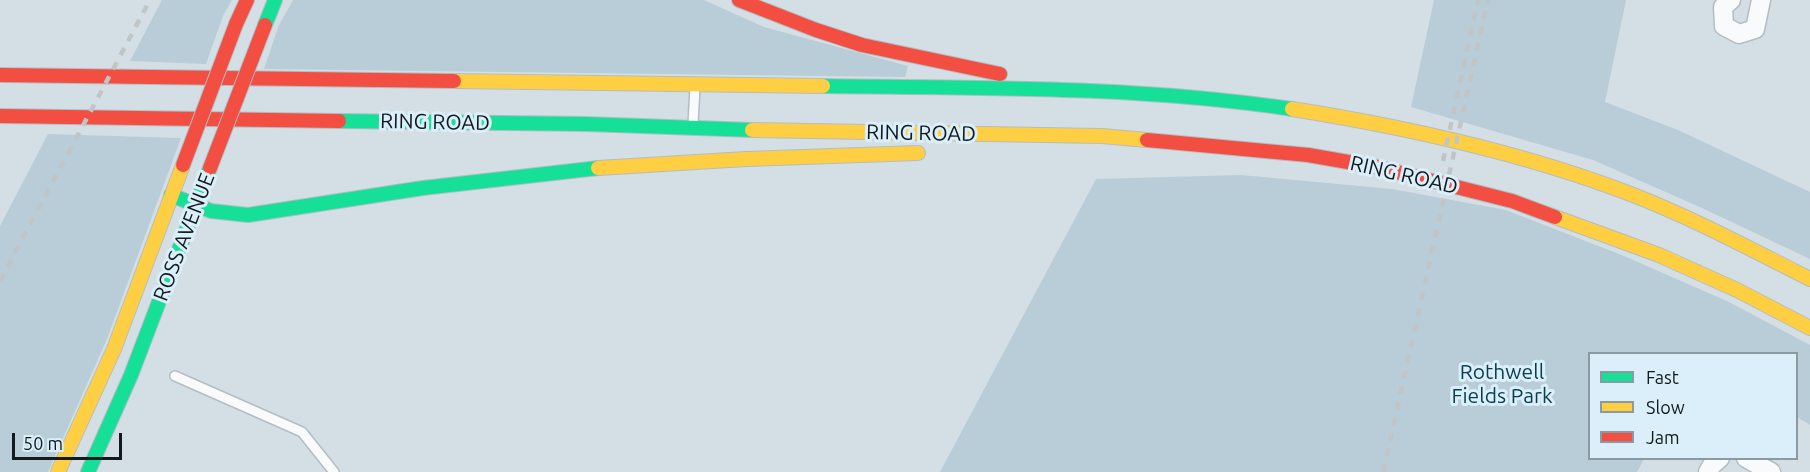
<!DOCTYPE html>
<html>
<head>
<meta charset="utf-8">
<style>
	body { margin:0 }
	#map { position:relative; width:1810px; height:472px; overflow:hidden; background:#d4dfe5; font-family:Ubuntu,sans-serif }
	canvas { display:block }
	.legend { position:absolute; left:1588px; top:352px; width:210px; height:108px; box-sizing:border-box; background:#daeff9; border:2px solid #8a9aa1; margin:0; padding:8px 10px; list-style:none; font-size:18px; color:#121a1d }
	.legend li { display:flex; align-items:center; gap:12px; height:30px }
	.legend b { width:30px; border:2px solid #8a9aa1 }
	.scale { position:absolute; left:12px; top:433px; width:110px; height:27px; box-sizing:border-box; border:3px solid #121a1d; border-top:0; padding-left:8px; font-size:18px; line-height:21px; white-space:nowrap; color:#121a1d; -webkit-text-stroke:4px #daeff9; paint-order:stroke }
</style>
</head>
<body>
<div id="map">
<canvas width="1810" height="472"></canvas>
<ul class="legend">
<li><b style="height:8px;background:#16e098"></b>Fast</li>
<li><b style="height:8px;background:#ffcf43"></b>Slow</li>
<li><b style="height:8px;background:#f24e42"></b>Jam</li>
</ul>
<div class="scale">50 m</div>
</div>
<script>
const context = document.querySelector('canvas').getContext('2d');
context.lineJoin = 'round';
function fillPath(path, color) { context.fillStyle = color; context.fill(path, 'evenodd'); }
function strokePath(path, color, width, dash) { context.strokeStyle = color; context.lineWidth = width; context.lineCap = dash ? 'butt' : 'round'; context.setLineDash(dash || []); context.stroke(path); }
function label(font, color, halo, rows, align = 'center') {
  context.font = font + ' Ubuntu,sans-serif'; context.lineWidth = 6; context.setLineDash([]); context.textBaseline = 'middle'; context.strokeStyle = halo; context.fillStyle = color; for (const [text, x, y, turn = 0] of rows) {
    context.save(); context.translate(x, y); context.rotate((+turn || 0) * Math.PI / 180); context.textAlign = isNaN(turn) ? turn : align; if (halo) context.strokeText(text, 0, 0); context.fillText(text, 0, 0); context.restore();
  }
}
const green = new Path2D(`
	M 162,0 L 232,0 L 223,16 L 206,64 L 130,61 Z
	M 293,0 L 704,0 L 764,27 L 908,66 L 905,77 L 264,69 L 279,25 Z
	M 1434,0 L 1626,0 L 1605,102 L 1678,130 L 1810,192 L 1810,259 L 1702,208 L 1593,160 L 1411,107 Z
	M 48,134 L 181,138 L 107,339 L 48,472 L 0,472 L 0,226 Z
	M 1241,175 L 1392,189 L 1506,210 L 1624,256 L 1729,302 L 1810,345 L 1810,425 L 1797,417 L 1796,354 L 1590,354 L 1590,458 L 1644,459 L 1637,472 L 940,472 L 1096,179 Z`);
const lane = new Path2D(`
	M 693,124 L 695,87
	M 175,376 L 302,432 L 334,472`);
const street = new Path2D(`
	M 1731,0 L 1723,7 L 1724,26 L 1739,34 L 1755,29 L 1761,0
	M 1746,458 L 1771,472
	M 1708,472 L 1712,465 L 1720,458`);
const fast = new Path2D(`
	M 265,25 L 275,0
	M 823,86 C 980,88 1137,86 1292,109
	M 339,121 L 586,124 L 752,130
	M 171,195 L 211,211 L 248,215 L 423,188 L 598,168
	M 88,472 L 131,375 L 210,168`);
const slow = new Path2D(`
	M 454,81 L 823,86
	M 1292,109 C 1406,127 1520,152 1628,193 C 1691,217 1750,249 1810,279
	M 752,130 L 1102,136 L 1147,140
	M 598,168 L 746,159 L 918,153
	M 1555,217 L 1659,255 L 1737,290 L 1810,328
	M 58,472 L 114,349 L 183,165`);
const jam = new Path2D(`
	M 739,0 L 816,30 L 862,45 L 1000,74
	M 236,24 L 247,0
	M 0,75 L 454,81
	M 0,116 L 339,121
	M 1147,140 L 1308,155 L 1377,167 L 1512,201 L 1555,217`);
const rail = new Path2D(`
	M 1443,161 L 1478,0
	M 0,281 L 150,0
	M 1383,472 L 1488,0`);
const jamBridge = new Path2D(`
	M 183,165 L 236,24
	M 210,168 L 265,25`);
const streetNames = [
	["RING ROAD",435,122,1],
	["RING ROAD",921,133,1],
	["RING ROAD",1404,175,13],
	["ROSS AVENUE",184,237,-69]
];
const parkNames = [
	["Rothwell",1502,372],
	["Fields Park",1502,396]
];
fillPath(green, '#b8cdd7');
strokePath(lane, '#b4bdc2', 12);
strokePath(street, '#b4bdc2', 21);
strokePath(fast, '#b4bdc2', 16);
strokePath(slow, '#b4bdc2', 16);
strokePath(jam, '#b4bdc2', 16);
strokePath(lane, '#f9fafb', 9);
strokePath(street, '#f9fafb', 18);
strokePath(fast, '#16e098', 14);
strokePath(slow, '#ffcf43', 14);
strokePath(jam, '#f24e42', 14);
strokePath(rail, '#c1c5c6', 4.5, [8, 8]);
strokePath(jamBridge, '#b4bdc2', 16, []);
strokePath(jamBridge, '#f24e42', 14);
label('21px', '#121a1d', '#daeff9', streetNames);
label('21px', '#0a3d4f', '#daeff9', parkNames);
</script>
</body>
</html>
